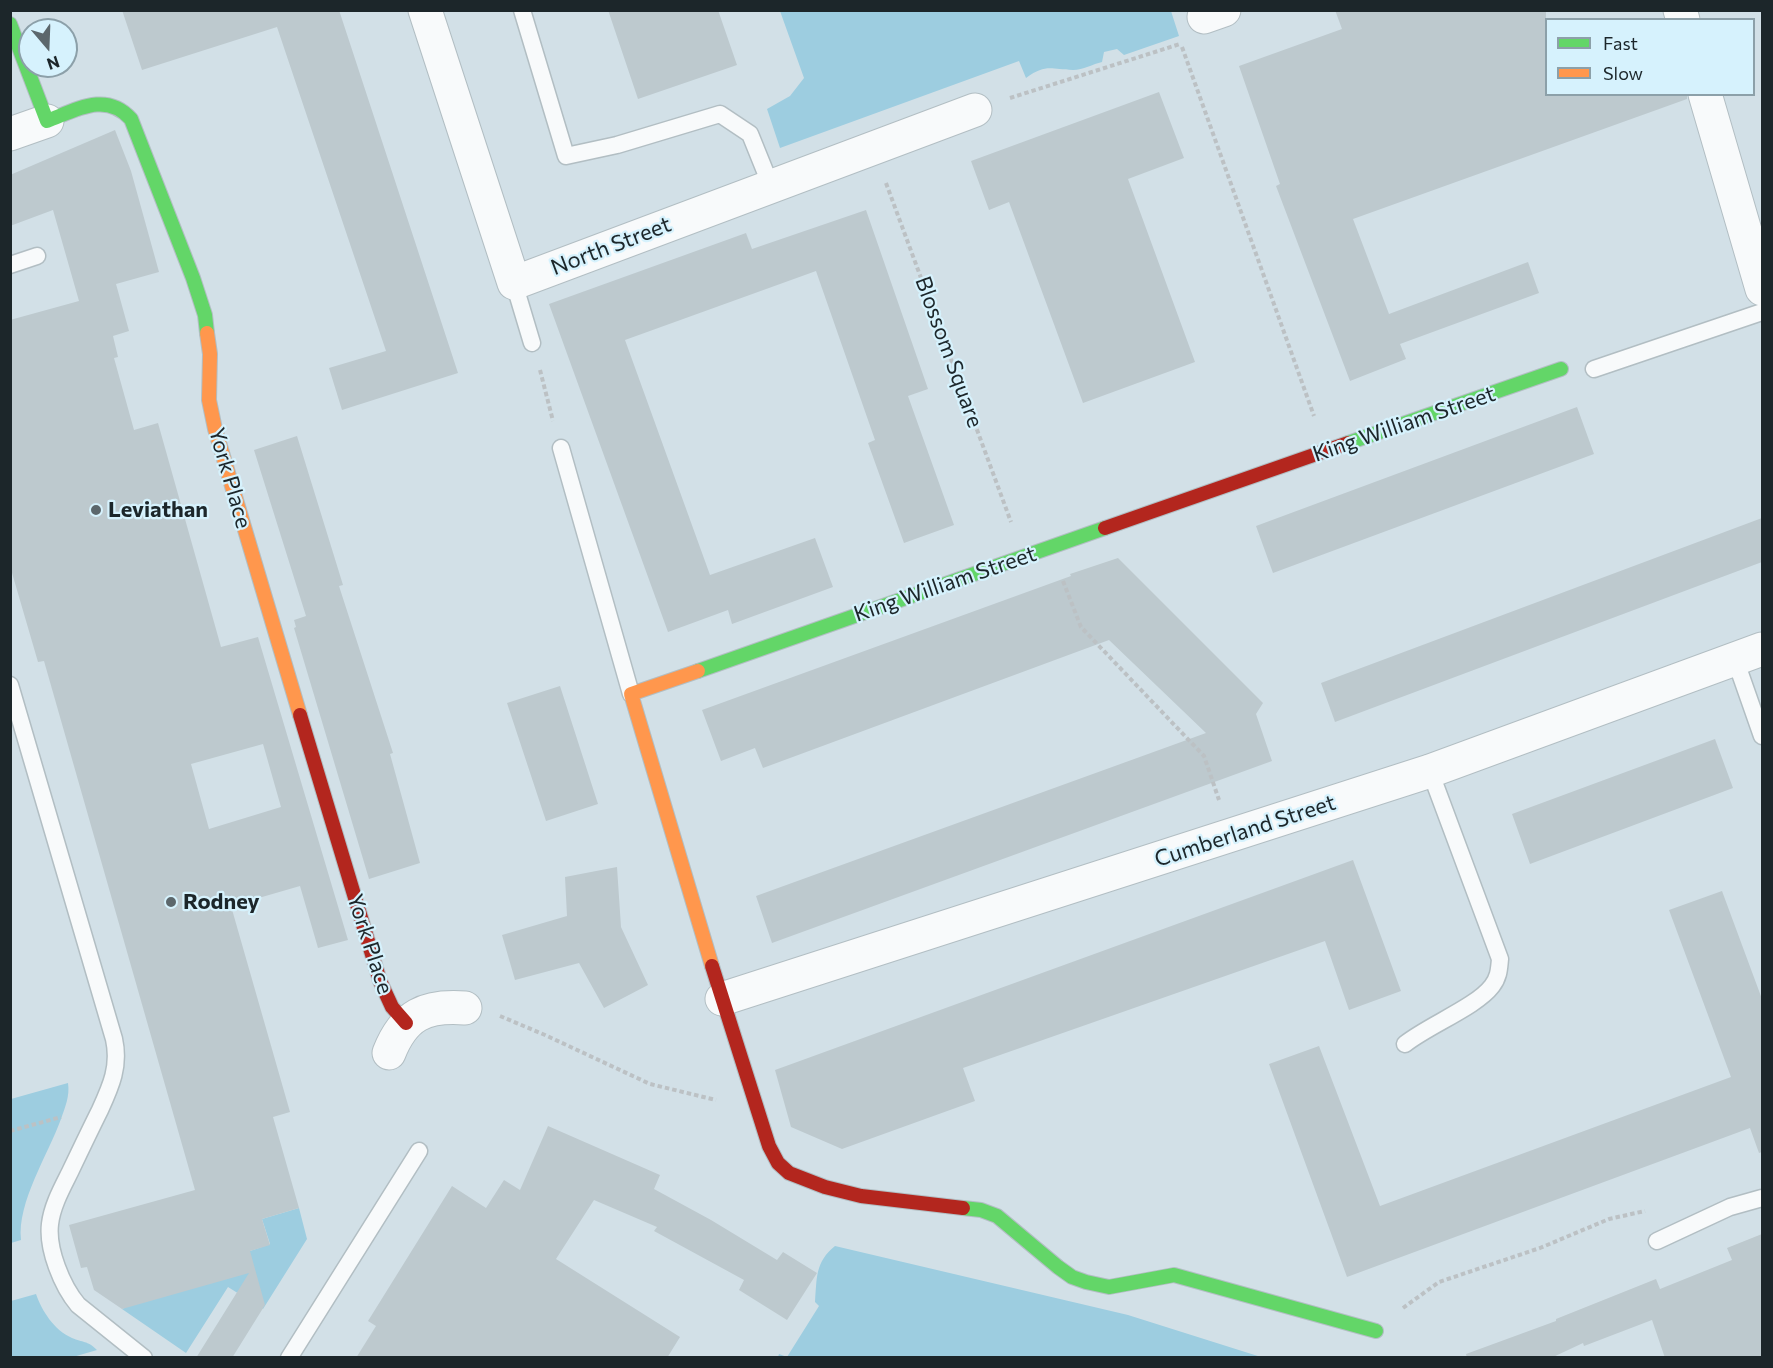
<!DOCTYPE html>
<html>
<head>
<meta charset="utf-8">
<style>
	body { margin:0 }
	#map { position:relative; width:1773px; height:1368px; overflow:hidden; background:#d2e0e7; font-family:Commissioner,sans-serif }
	canvas { display:block }
	.frame { position:absolute; inset:0; border:12px solid #1c262a; pointer-events:none }
	.legend { position:absolute; left:1545px; top:18px; width:210px; height:78px; box-sizing:border-box; background:#d6f2fd; border:2px solid #8ca0a9; margin:0; padding:8px 10px; list-style:none; font-size:18px; color:#1c262a }
	.legend li { display:flex; align-items:center; gap:12px; height:30px }
	.legend b { width:30px; border:2px solid #8ca0a9 }
	.north { position:absolute; left:18px; top:18px; width:60px; height:60px; box-sizing:border-box; background:#d6f2fd; border:2px solid #8ca0a9; border-radius:50%; rotate:161deg; font-size:16px; font-weight:700; line-height:24px; text-align:center; color:#1c262a }
	.north::after { content:''; display:block; margin:auto; width:21px; height:27px; background:#5c676c; clip-path:polygon(50% 0,100% 100%,50% 72%,0 100%) }
</style>
</head>
<body>
<div id="map">
<canvas width="1773" height="1368"></canvas>
<div class="frame"></div>
<ul class="legend">
<li><b style="height:8px;background:#63d668"></b>Fast</li>
<li><b style="height:8px;background:#ff974d"></b>Slow</li>
</ul>
<div class="north">N</div>
</div>
<script>
const context = document.querySelector('canvas').getContext('2d');
context.lineJoin = 'round';
function fillPath(path, color) { context.fillStyle = color; context.fill(path, 'evenodd'); }
function strokePath(path, color, width, dash) { context.strokeStyle = color; context.lineWidth = width; context.lineCap = dash ? 'butt' : 'round'; context.setLineDash(dash || []); context.stroke(path); }
function label(font, color, halo, rows, align = 'center') {
  context.font = font + ' Commissioner,sans-serif'; context.lineWidth = 4.5; context.setLineDash([]); context.textBaseline = 'middle'; context.strokeStyle = halo; context.fillStyle = color; for (const [text, x, y, turn = 0] of rows) {
    context.save(); context.translate(x, y); context.rotate((+turn || 0) * Math.PI / 180); context.textAlign = isNaN(turn) ? turn : align; if (halo) context.strokeText(text, 0, 0); context.fillText(text, 0, 0); context.restore();
  }
}
const green = new Path2D(`
	M 780,11 L 1171,11 L 1179,36 L 1124,55 L 1117,49 L 1104,52 L 1102,62 C 1093,64 1083,70 1073,70 C 1051,70 1047,63 1026,78 L 1019,61 L 780,148 L 767,109 L 790,96 L 804,78 Z
	M 68,1083 C 70,1096 65,1107 61,1119 C 48,1155 17,1202 21,1240 L 11,1243 L 11,1099 Z
	M 299,1208 L 307,1239 L 263,1309 L 228,1287 L 186,1353 L 122,1309 L 250,1251 L 270,1244 L 262,1219 Z
	M 835,1246 L 1128,1315 L 1261,1357 L 778,1357 L 779,1354 L 787,1357 L 819,1306 L 815,1302 C 817,1278 815,1262 835,1246 Z
	M 36,1294 C 42,1311 54,1330 72,1338 C 83,1343 87,1340 97,1350 L 73,1357 L 11,1357 L 11,1301 Z`);
const building = new Path2D(`
	M 122,10 L 339,10 L 458,373 L 342,410 L 329,368 L 386,351 L 277,27 L 142,70 Z
	M 608,10 L 718,10 L 737,65 L 638,99 Z
	M 1335,10 L 1546,10 L 1546,94 L 1687,95 L 1687,99 L 1353,219 L 1389,314 L 1528,262 L 1539,293 L 1400,344 L 1406,359 L 1350,381 L 1276,186 L 1280,184 L 1239,66 L 1342,29 Z
	M 1159,92 L 1184,158 L 1128,179 L 1195,362 L 1083,403 L 1009,202 L 989,210 L 971,161 Z
	M 115,130 L 131,171 L 159,272 L 116,284 L 129,331 L 113,336 L 118,357 L 114,358 L 134,430 L 158,423 L 221,647 L 258,637 L 348,940 L 318,948 L 300,886 L 231,906 L 290,1112 L 273,1117 L 299,1208 L 262,1219 L 270,1245 L 250,1251 L 265,1305 L 232,1358 L 196,1358 L 249,1273 L 122,1309 L 94,1290 L 87,1267 L 81,1268 L 69,1225 L 195,1190 L 44,661 L 38,662 L 10,566 L 10,320 L 79,301 L 53,210 L 10,226 L 10,175 ZM 263,744 L 281,807 L 209,829 L 191,764 Z
	M 866,210 L 928,389 L 908,396 L 954,525 L 904,543 L 868,443 L 875,440 L 816,271 L 625,340 L 710,575 L 815,538 L 833,587 L 732,624 L 728,610 L 668,632 L 549,304 L 746,233 L 752,249 Z
	M 1577,407 L 1594,454 L 1273,573 L 1256,526 Z
	M 297,436 L 343,585 L 339,586 L 393,753 L 390,754 L 420,863 L 369,879 L 294,628 L 296,627 L 294,620 L 306,616 L 254,450 Z
	M 1762,518 L 1762,562 L 1335,722 L 1321,683 Z
	M 1118,558 L 1263,703 L 1256,714 L 1272,761 L 772,943 L 756,896 L 1206,733 L 1109,640 L 763,768 L 755,748 L 721,761 L 702,710 L 1071,576 L 1070,574 Z
	M 560,686 L 598,804 L 546,821 L 507,703 Z
	M 1715,739 L 1733,788 L 1530,864 L 1512,814 Z
	M 1353,860 L 1401,991 L 1349,1010 L 1325,941 L 963,1068 L 975,1101 L 842,1149 L 791,1127 L 775,1070 Z
	M 617,867 L 621,927 L 648,985 L 604,1008 L 579,963 L 515,980 L 502,935 L 567,916 L 565,877 Z
	M 1722,891 L 1762,999 L 1762,1152 L 1759,1153 L 1750,1128 L 1347,1277 L 1269,1064 L 1319,1046 L 1380,1206 L 1731,1077 L 1669,910 Z
	M 548,1126 L 660,1175 L 654,1189 L 711,1220 L 777,1260 L 783,1252 L 817,1273 L 787,1320 L 739,1290 L 744,1280 L 654,1231 L 657,1227 L 594,1200 L 556,1259 L 680,1337 L 667,1358 L 356,1358 L 376,1326 L 368,1321 L 452,1186 L 486,1208 L 504,1180 L 520,1190 Z
	M 1762,1234 L 1762,1358 L 1665,1358 L 1652,1320 L 1584,1346 L 1583,1343 L 1551,1358 L 1467,1358 L 1466,1354 L 1556,1321 L 1556,1319 L 1656,1279 L 1660,1289 L 1732,1260 L 1727,1248 Z`);
const path = new Path2D(`
	M 1182,47 L 1314,416
	M 1010,98 L 1180,44
	M 886,183 L 1011,522
	M 540,370 L 553,421
	M 1063,581 L 1081,627 L 1204,756 L 1219,800
	M 500,1016 L 545,1035 L 650,1084 L 716,1100
	M 10,1131 L 61,1117
	M 1403,1308 L 1439,1282 L 1540,1248 L 1609,1219 L 1645,1211`);
const lane = new Path2D(`
	M 522,10 L 566,156 L 617,145 L 720,114 L 750,134 L 771,186
	M 10,265 L 37,256
	M 514,283 L 532,343
	M 1594,369 L 1762,312
	M 561,448 L 631,694
	M 1735,659 L 1762,736
	M 10,685 L 114,1039 C 120,1066 111,1086 100,1110 C 90,1130 80,1151 70,1172 C 62,1188 52,1206 50,1224 C 47,1249 62,1286 78,1305 L 144,1358
	M 1405,1044 C 1429,1025 1476,1007 1492,986 C 1499,977 1499,969 1500,959 L 1430,771
	M 1657,1241 L 1730,1207 L 1762,1198
	M 289,1358 L 419,1151`);
const street = new Path2D(`
	M 425,10 L 514,283 L 975,110
	M 1680,10 L 1683,20
	M 1204,17 L 1224,10
	M 1705,94 L 1762,289
	M 10,134 L 47,121
	M 722,999 L 1430,771 L 1762,649
	M 389,1053 C 404,1015 425,1005 465,1008`);
const fast = new Path2D(`
	M 10,24 L 47,121 C 76,110 106,91 131,119 L 193,278 L 205,315 L 207,333
	M 1348,443 L 1561,369
	M 698,671 L 1105,528
	M 963,1208 L 981,1210 L 997,1216 L 1058,1267 L 1072,1277 L 1086,1282 L 1109,1287 L 1174,1275 L 1376,1331`);
const slow = new Path2D(`
	M 207,333 L 210,354 L 209,400 L 215,429 L 300,715
	M 698,671 L 631,694 L 712,966`);
const jam = new Path2D(`
	M 1105,528 L 1348,443
	M 300,715 L 380,981 L 392,1007 L 406,1023
	M 712,966 L 769,1146 L 778,1163 L 789,1173 L 825,1187 L 861,1196 L 963,1208`);
const markers = [
	[96,510,6,"#5c676c"],
	[171,902,6,"#5c676c"]
];
const streetNames = [
	["North Street",611,246,-21],
	["Blossom Square",949,352,70],
	["King William Street",1404,424,-19],
	["York Place",230,478,74],
	["King William Street",945,584,-19],
	["Cumberland Street",1245,831,-18],
	["York Place",370,944,72]
];
const poiNames = [
	["Leviathan",108,510],
	["Rodney",183,902]
];
fillPath(green, '#9dcde0');
fillPath(building, '#bdc9ce');
strokePath(lane, '#b2bec3', 19);
strokePath(street, '#b2bec3', 35);
strokePath(fast, '#b2bec3', 16);
strokePath(slow, '#b2bec3', 16);
strokePath(jam, '#b2bec3', 16);
strokePath(path, '#bcc1c4', 4, [4.5, 3]);
strokePath(lane, '#f8fafb', 16);
strokePath(street, '#f8fafb', 33);
strokePath(fast, '#63d668', 14);
strokePath(slow, '#ff974d', 14);
strokePath(jam, '#b3261e', 14);
for (const [x, y, r, color] of markers) { const dot = new Path2D(); dot.arc(x, y, r, 0, 2 * Math.PI); context.fillStyle = color; context.fill(dot); strokePath(dot, '#d6f2fd', 2); }
label('22px', '#1c262a', '#d6f2fd', streetNames);
label('bold 22px', '#1c262a', '#d6f2fd', poiNames, 'left');
</script>
</body>
</html>
